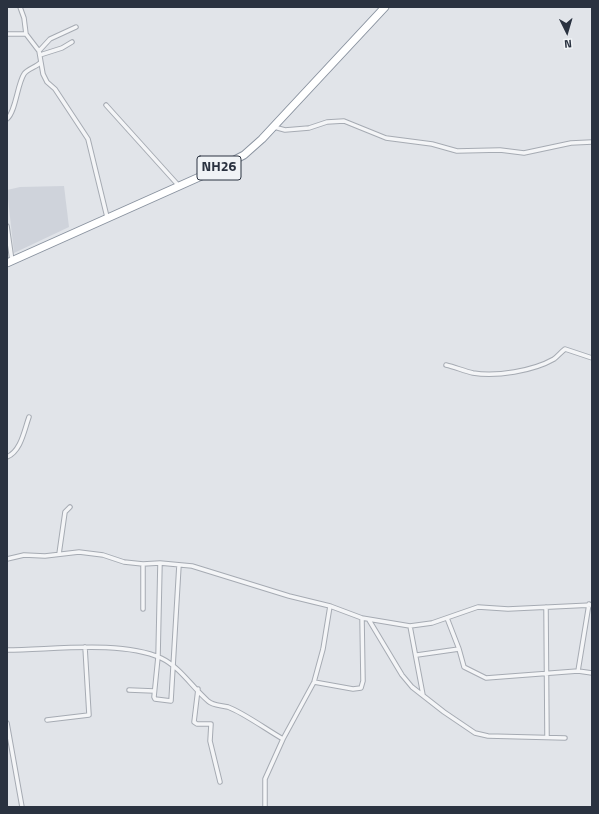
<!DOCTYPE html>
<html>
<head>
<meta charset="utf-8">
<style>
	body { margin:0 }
	#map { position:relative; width:599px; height:814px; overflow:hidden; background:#e1e4e9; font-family:"Titillium Web",sans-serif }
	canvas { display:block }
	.frame { position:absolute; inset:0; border:8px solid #2a3240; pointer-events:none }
	.north { position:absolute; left:547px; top:12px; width:40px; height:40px; -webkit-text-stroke:3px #f0f3f6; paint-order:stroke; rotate:175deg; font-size:11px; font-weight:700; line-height:16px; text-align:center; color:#2a3240 }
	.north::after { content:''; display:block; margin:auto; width:14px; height:18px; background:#2a3240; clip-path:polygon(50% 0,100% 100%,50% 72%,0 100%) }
</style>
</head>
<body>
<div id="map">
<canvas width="599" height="814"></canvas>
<div class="frame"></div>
<div class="north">N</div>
</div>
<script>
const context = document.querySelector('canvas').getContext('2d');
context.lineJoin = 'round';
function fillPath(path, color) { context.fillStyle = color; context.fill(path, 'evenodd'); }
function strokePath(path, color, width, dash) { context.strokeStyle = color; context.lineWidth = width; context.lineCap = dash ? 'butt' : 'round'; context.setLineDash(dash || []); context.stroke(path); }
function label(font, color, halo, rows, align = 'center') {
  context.font = font + ' "Titillium Web",sans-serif'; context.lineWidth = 3; context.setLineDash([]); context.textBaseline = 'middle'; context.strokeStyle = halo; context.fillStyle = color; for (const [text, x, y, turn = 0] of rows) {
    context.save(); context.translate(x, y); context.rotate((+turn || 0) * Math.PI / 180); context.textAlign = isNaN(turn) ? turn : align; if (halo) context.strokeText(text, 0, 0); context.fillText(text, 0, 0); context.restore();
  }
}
const built = new Path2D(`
	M 64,186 L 69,227 L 14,253 L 7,190 L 20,187 Z`);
const street = new Path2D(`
	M 20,7 L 24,18 L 26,34 L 39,51 L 43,74 L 47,82 L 55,89 L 88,139 L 107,217
	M 7,34 L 26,34
	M 39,51 L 50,39 L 76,27
	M 40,55 L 62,48 L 72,42
	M 106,105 L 179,186
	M 7,119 C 16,111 17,85 24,74 C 27,69 36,67 40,63
	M 274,127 L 285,130 L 309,128 L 327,122 L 344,121 L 386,138 L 432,144 L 457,151 L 500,150 L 524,153 L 571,143 L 592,142
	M 7,226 L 12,261
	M 446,365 C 455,367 464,371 473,373 C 496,377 533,371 554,359 C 558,356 561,352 565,349 L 592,358
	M 7,457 C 21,451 24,431 29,417
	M 59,554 L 65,512 L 70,507
	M 7,559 L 24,555 L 45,556 L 79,552 L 103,555 L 124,562 L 143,564 L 160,563 L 192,566 L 289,596 L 330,606 L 362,618 L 410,626 L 432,623 L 478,607 L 508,609 L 592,605
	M 160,563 L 158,657 L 154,697 L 155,699 L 171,701 L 179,565
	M 546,607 L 547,737
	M 143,609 L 143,564
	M 447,618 L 459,649 L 464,667 L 486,678 L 578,671 L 592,673
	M 369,620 L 402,675 L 412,687 L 444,712 L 475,733 L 488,736 L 565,738
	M 410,626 L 423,695
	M 7,650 C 52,650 120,640 161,658 C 180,667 192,687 208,701 C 213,706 221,705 228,707 C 244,713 267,730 283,739
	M 417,655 L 459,649
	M 578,671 L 589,604
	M 314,682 L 353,689 L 361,688 L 363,681 L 362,618
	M 198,689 L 194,722 L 197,724 L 211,724 L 210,741 L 220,782
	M 129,690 L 154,691
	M 47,720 L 89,715 L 85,647
	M 7,723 L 22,807
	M 265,807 L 265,779 L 283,739 L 314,682 L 323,649 L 330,606`);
const highway = new Path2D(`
	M 7,263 L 215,170 L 244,155 L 262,139 L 385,7`);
const shields = [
	[219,168,44]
];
const shieldNames = [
	["NH26",219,168]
];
fillPath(built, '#cfd3db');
strokePath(street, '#a6abb3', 5.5);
strokePath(highway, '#89929f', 9);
strokePath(street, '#f4f5f7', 3.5);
strokePath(highway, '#fff', 7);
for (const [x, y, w] of shields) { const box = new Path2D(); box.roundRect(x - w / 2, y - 12, w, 24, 3); context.fillStyle = '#f0f3f6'; context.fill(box); strokePath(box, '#2a3240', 1); }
label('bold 14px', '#2a3240', null, shieldNames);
</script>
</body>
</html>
